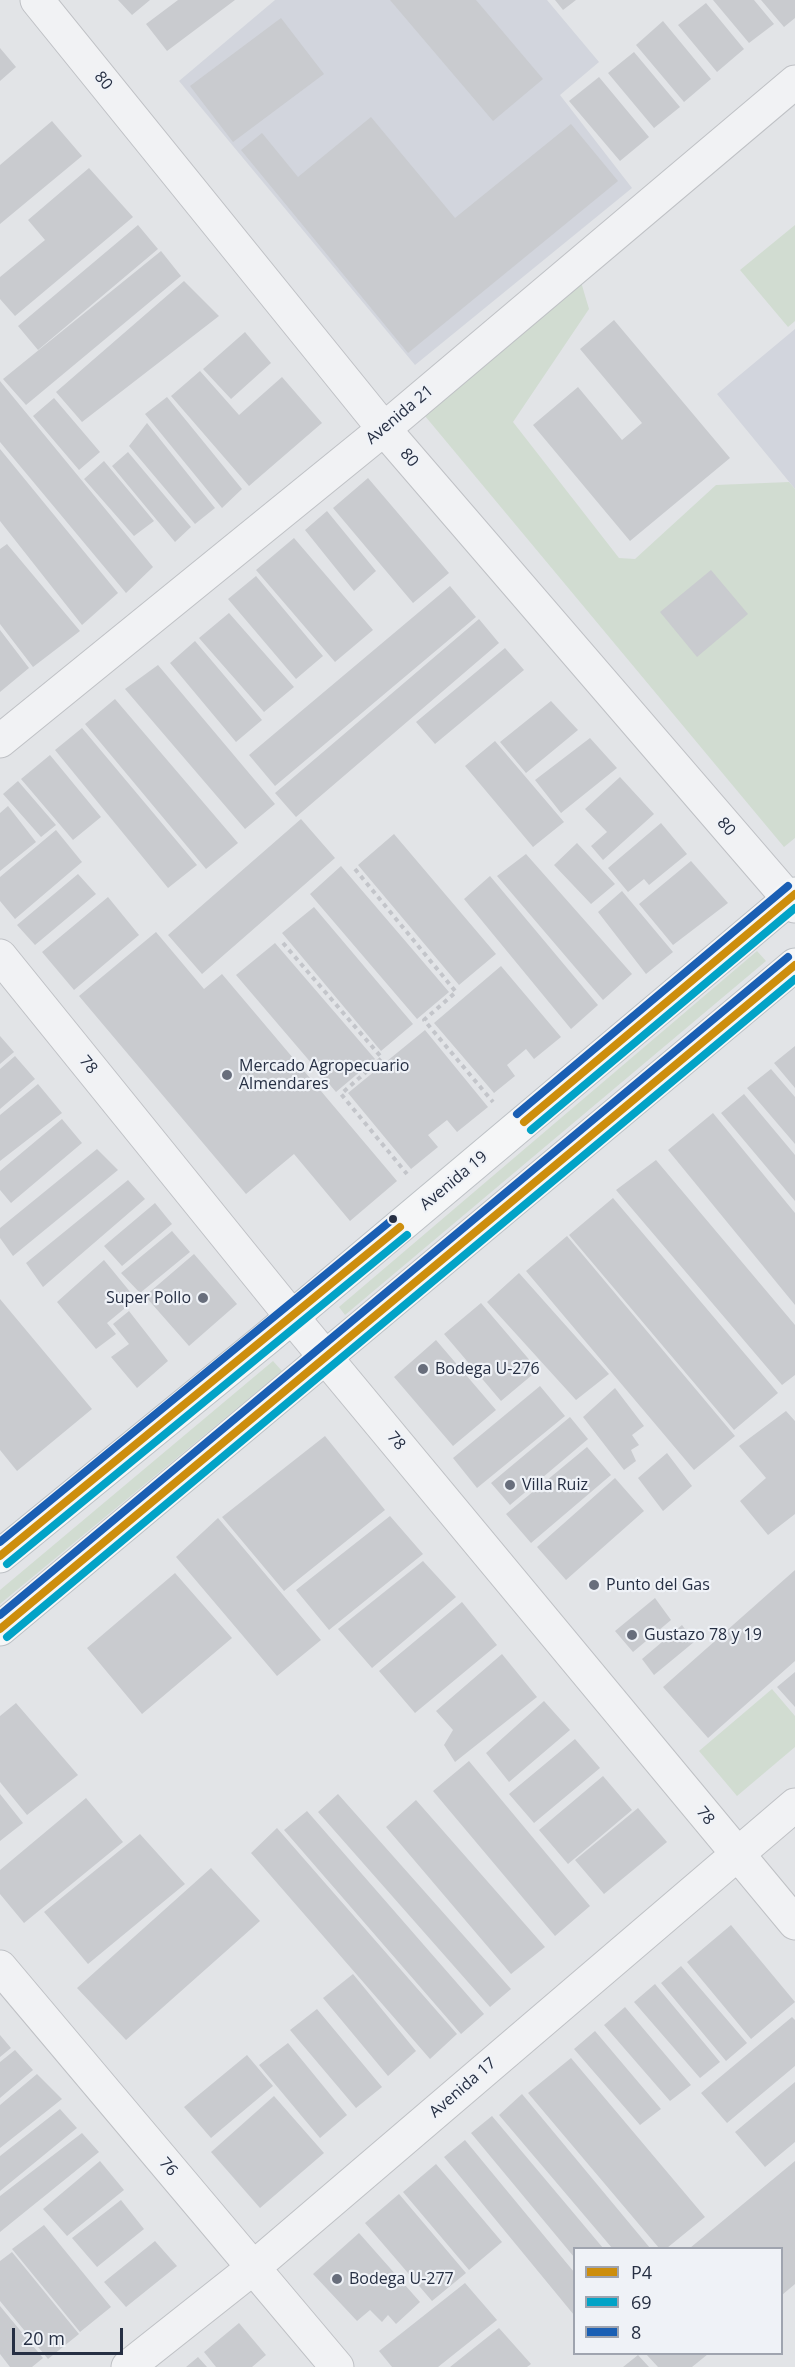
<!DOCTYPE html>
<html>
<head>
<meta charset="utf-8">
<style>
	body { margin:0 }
	#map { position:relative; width:795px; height:2367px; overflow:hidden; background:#e2e4e7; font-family:"Open Sans",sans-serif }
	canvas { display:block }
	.legend { position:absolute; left:573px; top:2247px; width:210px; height:108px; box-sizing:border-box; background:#eff2f7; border:2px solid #9fa4af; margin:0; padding:8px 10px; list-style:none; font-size:18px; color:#262f43 }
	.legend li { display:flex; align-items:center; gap:12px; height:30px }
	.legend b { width:30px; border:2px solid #9fa4af }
	.scale { position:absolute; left:12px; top:2328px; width:111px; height:27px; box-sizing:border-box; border:3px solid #262f43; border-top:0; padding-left:8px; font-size:18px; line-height:21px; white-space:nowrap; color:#262f43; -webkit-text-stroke:4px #eff2f7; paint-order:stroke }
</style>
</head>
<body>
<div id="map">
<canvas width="795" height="2367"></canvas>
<ul class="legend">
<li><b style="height:8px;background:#cd8e0d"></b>P4</li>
<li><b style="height:8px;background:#02a3c7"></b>69</li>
<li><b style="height:8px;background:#1a5fb4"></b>8</li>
</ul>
<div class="scale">20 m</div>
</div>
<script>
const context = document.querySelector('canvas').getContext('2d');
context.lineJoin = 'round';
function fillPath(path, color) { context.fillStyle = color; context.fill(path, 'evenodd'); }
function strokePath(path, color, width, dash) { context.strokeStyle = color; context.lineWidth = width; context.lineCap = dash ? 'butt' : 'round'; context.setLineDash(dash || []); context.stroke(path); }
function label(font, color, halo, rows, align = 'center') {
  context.font = font + ' "Open Sans",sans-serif'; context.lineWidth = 4.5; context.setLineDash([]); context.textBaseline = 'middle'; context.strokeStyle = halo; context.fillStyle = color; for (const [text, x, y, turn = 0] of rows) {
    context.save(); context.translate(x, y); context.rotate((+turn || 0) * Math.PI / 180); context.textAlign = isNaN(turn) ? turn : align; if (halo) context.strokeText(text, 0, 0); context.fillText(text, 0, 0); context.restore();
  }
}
const built = new Path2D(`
	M 275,0 L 547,0 L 599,62 L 560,95 L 632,188 L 415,365 L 179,81 Z
	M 795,329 L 795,489 L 717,394 Z`);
const green = new Path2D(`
	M 795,225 L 795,321 L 788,327 L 740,270 Z
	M 581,282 L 589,309 L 513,422 L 619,558 L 635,559 L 716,485 L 789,482 L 795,489 L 795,838 L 784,847 L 425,416 Z
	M 757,951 L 766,961 L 345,1315 L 339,1307 Z
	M 273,1361 L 282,1371 L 0,1604 L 0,1590 Z
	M 772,1689 L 795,1716 L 795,1747 L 737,1796 L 699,1751 Z`);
const building = new Path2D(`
	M 118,0 L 150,0 L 132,15 Z
	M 178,0 L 235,0 L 167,51 L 146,24 Z
	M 390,0 L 476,0 L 543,79 L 493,121 Z
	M 555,0 L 576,0 L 563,10 Z
	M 713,0 L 754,0 L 774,24 L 749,43 Z
	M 761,0 L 795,0 L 795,18 L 784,27 Z
	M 706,3 L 744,49 L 717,72 L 678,25 Z
	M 281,18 L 324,74 L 233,142 L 190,86 Z
	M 663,21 L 711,79 L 684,102 L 636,45 Z
	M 0,48 L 16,67 L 0,81 Z
	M 634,52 L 680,107 L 654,128 L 608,73 Z
	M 599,77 L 649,137 L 620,161 L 569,101 Z
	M 371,117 L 455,218 L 571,124 L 618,181 L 408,353 L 241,150 L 262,133 L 298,177 Z
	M 52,121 L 82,156 L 0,224 L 0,165 Z
	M 89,168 L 133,217 L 15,316 L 0,299 L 0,277 L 45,240 L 28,220 Z
	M 138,225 L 158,249 L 38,350 L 18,326 Z
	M 161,251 L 181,276 L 26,405 L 3,379 Z
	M 184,281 L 219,316 L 82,422 L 56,392 Z
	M 614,320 L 730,458 L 630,541 L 533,425 L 578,387 L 622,440 L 642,423 L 580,349 Z
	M 245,332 L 271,363 L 231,399 L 203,369 Z
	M 200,371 L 239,415 L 282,377 L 322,423 L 249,486 L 171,396 Z
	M 0,381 L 153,567 L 126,593 L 0,442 Z
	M 167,397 L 242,489 L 222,508 L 145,414 Z
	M 54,398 L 100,452 L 79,470 L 33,416 Z
	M 147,423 L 215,508 L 195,524 L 129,446 Z
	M 0,449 L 118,593 L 82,625 L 0,521 Z
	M 128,452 L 191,527 L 175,542 L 112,466 Z
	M 104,461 L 154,521 L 134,536 L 84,479 Z
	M 368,478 L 449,573 L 413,603 L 333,508 Z
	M 327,511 L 376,571 L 354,591 L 305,530 Z
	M 294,538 L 373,630 L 335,662 L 256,570 Z
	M 7,544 L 80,631 L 33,667 L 0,624 L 0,549 Z
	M 711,570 L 748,614 L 697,657 L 660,612 Z
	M 256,576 L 323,656 L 296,679 L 228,599 Z
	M 450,586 L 476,617 L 275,786 L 249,755 Z
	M 229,613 L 294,687 L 264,712 L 199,638 Z
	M 479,619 L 499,643 L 296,817 L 275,793 Z
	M 0,630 L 29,668 L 0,692 Z
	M 195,641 L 262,720 L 236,742 L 170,663 Z
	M 505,648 L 524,670 L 435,744 L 416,722 Z
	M 158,665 L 275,804 L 245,829 L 125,689 Z
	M 115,699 L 238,843 L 206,869 L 85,724 Z
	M 551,701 L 578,730 L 526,773 L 500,742 Z
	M 82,728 L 197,865 L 168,888 L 55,750 Z
	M 590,738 L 617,768 L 561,813 L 535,780 Z
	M 495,741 L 564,822 L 533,847 L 465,766 Z
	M 50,755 L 101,817 L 73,840 L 21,779 Z
	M 620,777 L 654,814 L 603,860 L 591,846 L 607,832 L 585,809 Z
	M 18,781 L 56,825 L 41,837 L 3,794 Z
	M 8,806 L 36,842 L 0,871 L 0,813 Z
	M 301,819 L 335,858 L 202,974 L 168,935 Z
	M 661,823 L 687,854 L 649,885 L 644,879 L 628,892 L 608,868 Z
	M 56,830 L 82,862 L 15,919 L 0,901 L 0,877 Z
	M 394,834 L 496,954 L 459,985 L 358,865 Z
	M 577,843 L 615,884 L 591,904 L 554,865 Z
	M 526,854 L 632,974 L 603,1000 L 497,876 Z
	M 691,861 L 728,903 L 673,945 L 639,904 Z
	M 341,866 L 449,992 L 417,1019 L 310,894 Z
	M 78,874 L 96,894 L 35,945 L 17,925 Z
	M 490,876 L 598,1005 L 571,1029 L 464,899 Z
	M 622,891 L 673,952 L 646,974 L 598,912 Z
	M 108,897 L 139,935 L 74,990 L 42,952 Z
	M 314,907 L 413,1024 L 381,1051 L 282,933 Z
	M 156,932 L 204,989 L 222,974 L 397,1181 L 350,1221 L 294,1154 L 246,1194 L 79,996 Z
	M 275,943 L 375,1059 L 336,1092 L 236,975 Z
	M 501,966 L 561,1037 L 534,1059 L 526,1049 L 507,1065 L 515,1076 L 494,1093 L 434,1023 Z
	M 425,1030 L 488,1107 L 457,1132 L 447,1120 L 428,1135 L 438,1147 L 411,1169 L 348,1093 Z
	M 0,1036 L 14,1052 L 0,1064 Z
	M 795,1046 L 795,1088 L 774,1063 Z
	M 15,1056 L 35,1079 L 0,1109 L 0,1069 Z
	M 771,1069 L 795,1097 L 795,1144 L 747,1088 Z
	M 38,1084 L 62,1113 L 0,1161 L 0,1115 Z
	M 744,1094 L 795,1155 L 795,1201 L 721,1113 Z
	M 713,1113 L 795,1213 L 795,1305 L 668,1150 Z
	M 62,1119 L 82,1143 L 11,1203 L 0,1190 L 0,1171 Z
	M 97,1149 L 118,1170 L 13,1256 L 0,1238 L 0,1228 Z
	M 656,1160 L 795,1325 L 795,1375 L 782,1385 L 616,1190 Z
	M 128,1180 L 145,1199 L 43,1287 L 26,1263 Z
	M 613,1198 L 778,1393 L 734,1430 L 569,1235 Z
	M 155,1203 L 172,1224 L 122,1266 L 104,1246 Z
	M 172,1231 L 190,1252 L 140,1293 L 121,1273 Z
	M 567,1236 L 735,1436 L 694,1470 L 526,1271 Z
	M 194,1254 L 237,1304 L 189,1346 L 145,1296 Z
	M 104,1260 L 136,1299 L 107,1323 L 116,1334 L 96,1349 L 57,1302 Z
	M 519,1273 L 609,1374 L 576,1400 L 487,1302 Z
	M 0,1299 L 92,1409 L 17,1471 L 0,1450 Z
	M 481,1303 L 538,1370 L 501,1401 L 444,1334 Z
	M 129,1311 L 168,1361 L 137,1388 L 111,1357 L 129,1344 L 113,1324 Z
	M 436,1340 L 496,1410 L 453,1446 L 394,1377 Z
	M 540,1386 L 565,1416 L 477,1488 L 453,1458 Z
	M 615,1388 L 644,1426 L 632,1435 L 639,1445 L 631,1450 L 636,1461 L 624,1470 L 583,1417 Z
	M 786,1411 L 795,1421 L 795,1514 L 768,1535 L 740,1501 L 766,1478 L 739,1446 Z
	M 570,1417 L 588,1439 L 510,1505 L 491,1483 Z
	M 325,1436 L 385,1510 L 284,1591 L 222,1517 Z
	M 587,1447 L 611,1475 L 531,1543 L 506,1514 Z
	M 667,1453 L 692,1486 L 663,1511 L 638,1478 Z
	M 615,1478 L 644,1511 L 566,1580 L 537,1547 Z
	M 390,1516 L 423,1554 L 329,1630 L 296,1590 Z
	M 218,1518 L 321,1640 L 277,1676 L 176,1557 Z
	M 423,1561 L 456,1597 L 372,1668 L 338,1629 Z
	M 795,1570 L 795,1661 L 708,1738 L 663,1687 Z
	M 175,1573 L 232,1638 L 142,1714 L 87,1648 Z
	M 655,1598 L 671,1620 L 633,1652 L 615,1631 Z
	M 462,1602 L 497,1645 L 415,1713 L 379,1671 Z
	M 682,1625 L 694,1642 L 654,1675 L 642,1659 Z
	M 502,1654 L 537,1697 L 455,1762 L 444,1745 L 453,1730 L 436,1711 Z
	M 795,1672 L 795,1707 L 777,1687 Z
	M 544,1701 L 570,1730 L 509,1782 L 486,1753 Z
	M 16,1703 L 78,1775 L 27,1815 L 0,1782 L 0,1716 Z
	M 575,1739 L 600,1768 L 534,1823 L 509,1794 Z
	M 469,1761 L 590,1906 L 555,1936 L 433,1791 Z
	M 603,1776 L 632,1810 L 568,1864 L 539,1830 Z
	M 0,1794 L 23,1823 L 0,1841 Z
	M 338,1794 L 511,1989 L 490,2007 L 318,1812 Z
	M 86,1798 L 123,1842 L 24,1923 L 0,1894 L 0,1870 Z
	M 416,1800 L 545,1947 L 511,1974 L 386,1827 Z
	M 638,1808 L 667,1842 L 604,1894 L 575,1860 Z
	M 307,1811 L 484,2014 L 461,2034 L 284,1830 Z
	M 277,1828 L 457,2034 L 430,2059 L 251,1853 Z
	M 140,1834 L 185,1884 L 88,1964 L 44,1912 Z
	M 211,1868 L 260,1921 L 126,2040 L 77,1988 Z
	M 731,1925 L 795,2002 L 751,2039 L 687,1962 Z
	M 681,1966 L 747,2043 L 726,2061 L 661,1983 Z
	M 353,1974 L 416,2051 L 388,2076 L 323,1998 Z
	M 655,1984 L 720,2062 L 700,2078 L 634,2002 Z
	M 625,2007 L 691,2085 L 670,2101 L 604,2025 Z
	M 317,2009 L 382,2087 L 356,2108 L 290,2030 Z
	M 792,2017 L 795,2020 L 795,2066 L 727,2123 L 701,2093 Z
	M 595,2031 L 661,2109 L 640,2125 L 574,2049 Z
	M 0,2035 L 11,2048 L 0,2057 Z
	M 288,2043 L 347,2115 L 320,2138 L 259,2065 Z
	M 15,2050 L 33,2070 L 0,2098 L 0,2062 Z
	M 247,2055 L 273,2086 L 211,2138 L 184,2107 Z
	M 571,2058 L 705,2217 L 667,2248 L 659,2248 L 528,2093 Z
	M 37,2074 L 62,2099 L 0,2148 L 0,2105 Z
	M 795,2082 L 795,2142 L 765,2167 L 735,2132 Z
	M 522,2094 L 650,2248 L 612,2248 L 499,2115 Z
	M 274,2096 L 324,2153 L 260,2208 L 211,2152 Z
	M 60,2109 L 77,2128 L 0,2191 L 0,2156 Z
	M 492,2116 L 603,2248 L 574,2248 L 574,2257 L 471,2133 Z
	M 82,2133 L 99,2152 L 0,2232 L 0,2196 Z
	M 465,2140 L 574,2272 L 574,2315 L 444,2157 Z
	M 100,2161 L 124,2190 L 67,2236 L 43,2209 Z
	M 795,2161 L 795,2284 L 782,2295 L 782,2248 L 690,2248 Z
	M 436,2164 L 502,2242 L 469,2270 L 403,2192 Z
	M 399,2194 L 466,2273 L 432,2301 L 365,2223 Z
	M 121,2200 L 144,2229 L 97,2267 L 72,2238 Z
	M 44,2225 L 111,2307 L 80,2332 L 12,2249 Z
	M 359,2233 L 420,2302 L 396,2324 L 388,2315 L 382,2322 L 370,2310 L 357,2321 L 313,2274 Z
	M 155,2241 L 177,2266 L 126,2307 L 104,2282 Z
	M 12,2252 L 79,2334 L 48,2359 L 0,2301 L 0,2261 Z
	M 465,2283 L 497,2320 L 438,2367 L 392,2367 L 379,2351 Z
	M 0,2306 L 43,2358 L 32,2367 L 10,2367 L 0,2354 Z
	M 239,2323 L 266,2355 L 252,2367 L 216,2367 L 204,2352 Z
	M 499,2328 L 531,2364 L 527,2367 L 450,2367 Z
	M 646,2354 L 708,2354 L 692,2367 L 658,2367 Z
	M 638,2355 L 649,2367 L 623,2367 Z
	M 198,2357 L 207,2367 L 186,2367 Z`);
const path = new Path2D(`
	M 355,869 L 456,992 L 424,1020 L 493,1102
	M 283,943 L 382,1058 L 341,1094 L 407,1174`);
const minor = new Path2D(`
	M 37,0 L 384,429 L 795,906
	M 0,741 L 384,429 L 795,82
	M 0,956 L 292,1317 L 795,1923
	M 0,1967 L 337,2367
	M 128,2367 L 253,2268 L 795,1805`);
const major = new Path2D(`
	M 0,1556 L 267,1338 L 795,894
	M 0,1629 L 795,965`);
const bus1 = new Path2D(`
	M 524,1122 L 795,894
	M 0,1556 L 400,1227
	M 0,1629 L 795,965`);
const bus2 = new Path2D(`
	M 531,1130 L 795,908
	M 7,1564 L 407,1235
	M 7,1637 L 795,979`);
const bus3 = new Path2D(`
	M 517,1114 L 788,886
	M 0,1542 L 393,1219
	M 0,1615 L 788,957`);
const markers = [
	[227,1075,6,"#686e7c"],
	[393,1219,5,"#262f43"],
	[203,1298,6,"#686e7c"],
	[423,1369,6,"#686e7c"],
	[510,1485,6,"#686e7c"],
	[594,1585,6,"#686e7c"],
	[632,1635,6,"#686e7c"],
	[337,2279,6,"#686e7c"]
];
const streetNames = [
	["80",103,81,51],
	["Avenida 21",400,415,-40],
	["80",409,458,49],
	["80",726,827,49],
	["78",88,1065,51],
	["Avenida 19",454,1181,-40],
	["78",396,1441,50],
	["78",705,1816,51],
	["Avenida 17",463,2088,-41],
	["76",168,2167,50]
];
const poiNames = [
	["Mercado Agropecuario",239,1066],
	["Almendares",239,1084],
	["Super Pollo",191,1298,"right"],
	["Bodega U-276",435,1369],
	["Villa Ruiz",522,1485],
	["Punto del Gas",606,1585],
	["Gustazo 78 y 19",644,1635],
	["Bodega U-277",349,2279]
];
fillPath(built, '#d2d5dd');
fillPath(green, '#d1dcd1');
fillPath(building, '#c9cbcf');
strokePath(minor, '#bfc1c5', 35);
strokePath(major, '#bdc1c5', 35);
strokePath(path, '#c3c5ca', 4, [4.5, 4.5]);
strokePath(minor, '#f1f2f4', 33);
strokePath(major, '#f5f6f7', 33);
strokePath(bus1, '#cd8e0d', 8);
strokePath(bus2, '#02a3c7', 8);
strokePath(bus3, '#1a5fb4', 8);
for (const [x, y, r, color] of markers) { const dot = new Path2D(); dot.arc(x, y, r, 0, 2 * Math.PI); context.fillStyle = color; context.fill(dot); strokePath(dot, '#eff2f7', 2); }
label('16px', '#262f43', '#eff2f7', streetNames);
label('16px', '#262f43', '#eff2f7', poiNames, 'left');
</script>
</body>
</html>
